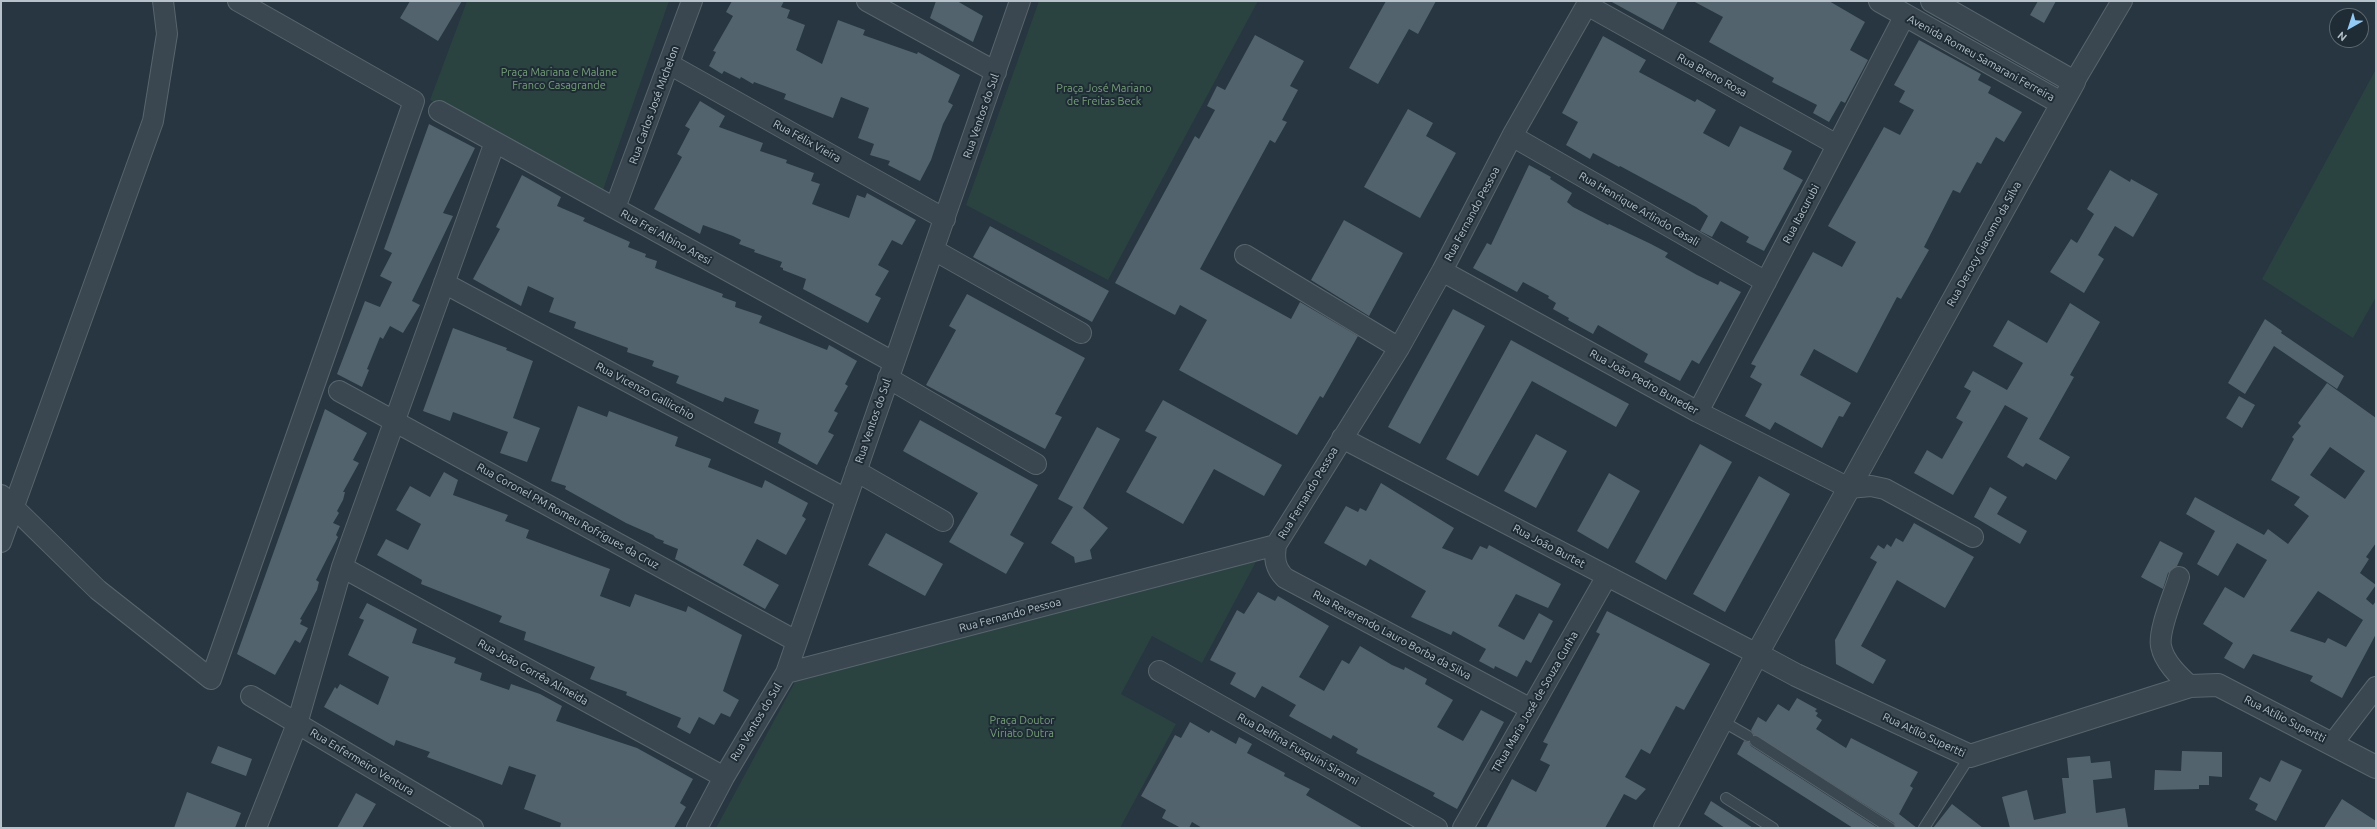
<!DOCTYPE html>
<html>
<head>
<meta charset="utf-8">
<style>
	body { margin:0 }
	#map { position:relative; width:2377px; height:829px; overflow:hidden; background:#273640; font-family:Ubuntu,sans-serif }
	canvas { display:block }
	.frame { position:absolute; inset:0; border:2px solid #b7c2ca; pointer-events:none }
	.north { position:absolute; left:2329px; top:8px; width:40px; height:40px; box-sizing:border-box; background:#1f2c35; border:1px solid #5c6871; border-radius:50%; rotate:219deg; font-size:11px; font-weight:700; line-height:16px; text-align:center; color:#b7c2ca }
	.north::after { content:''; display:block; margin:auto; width:14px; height:18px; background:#92c9f5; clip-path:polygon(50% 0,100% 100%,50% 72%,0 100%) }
</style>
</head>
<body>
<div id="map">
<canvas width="2377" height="829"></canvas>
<div class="frame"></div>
<div class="north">N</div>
</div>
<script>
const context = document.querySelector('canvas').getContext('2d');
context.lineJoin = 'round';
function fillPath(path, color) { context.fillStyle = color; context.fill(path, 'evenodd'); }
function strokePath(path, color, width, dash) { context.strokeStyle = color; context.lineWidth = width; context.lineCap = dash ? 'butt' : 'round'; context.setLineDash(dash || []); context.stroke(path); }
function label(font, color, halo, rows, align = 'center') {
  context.font = font + ' Ubuntu,sans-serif'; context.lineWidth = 4; context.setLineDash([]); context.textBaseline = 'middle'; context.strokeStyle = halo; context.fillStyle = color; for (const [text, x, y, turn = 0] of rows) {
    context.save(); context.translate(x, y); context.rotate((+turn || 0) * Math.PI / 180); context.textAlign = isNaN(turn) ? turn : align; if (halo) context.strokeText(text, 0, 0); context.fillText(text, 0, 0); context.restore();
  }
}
const green = new Path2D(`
	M 467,1 L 669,1 L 603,190 L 430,100 Z
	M 1039,1 L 1258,1 L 1108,280 L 966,205 Z
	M 2376,69 L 2376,297 L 2353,338 L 2262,279 Z
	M 1259,556 L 1202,663 L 1152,636 L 1121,694 L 1176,724 L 1120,828 L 716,828 L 795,682 Z`);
const building = new Path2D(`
	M 410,1 L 462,1 L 438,41 L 400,18 Z
	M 732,1 L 784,1 L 781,7 L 790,10 L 787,18 L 805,25 L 796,50 L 822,64 L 838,20 L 865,30 L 863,35 L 917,54 L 918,52 L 960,75 L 948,102 L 953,105 L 943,124 L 931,160 L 920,181 L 888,165 L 890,161 L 870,155 L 874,144 L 858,138 L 869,108 L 841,97 L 833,118 L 784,99 L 786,94 L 754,82 L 753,84 L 741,77 L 740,79 L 724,71 L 722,74 L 709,66 L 716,52 L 713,51 L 733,16 L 726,12 Z
	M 936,1 L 957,1 L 983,16 L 973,42 L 930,18 Z
	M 1386,1 L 1436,1 L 1418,34 L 1409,29 L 1378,84 L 1349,68 Z
	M 1610,1 L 1678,1 L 1663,30 Z
	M 1693,1 L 1829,1 L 1865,22 L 1850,50 L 1868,60 L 1845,103 L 1841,101 L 1829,122 L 1813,113 L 1817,105 L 1772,82 L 1774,78 L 1709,42 L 1723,17 Z
	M 2038,1 L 2056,1 L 2044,23 L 2030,15 Z
	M 1255,35 L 1304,61 L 1290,86 L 1298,90 L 1282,120 L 1287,122 L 1275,143 L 1270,140 L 1200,269 L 1291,319 L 1300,302 L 1358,336 L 1323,398 L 1320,396 L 1297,435 L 1179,370 L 1207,320 L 1180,305 L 1175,315 L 1115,283 L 1195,136 L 1199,139 L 1215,110 L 1207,106 L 1217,86 L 1225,90 Z
	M 1603,36 L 1646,60 L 1639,72 L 1695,102 L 1697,99 L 1716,110 L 1703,133 L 1729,147 L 1740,126 L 1792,151 L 1783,169 L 1803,180 L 1764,251 L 1746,242 L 1749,237 L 1721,221 L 1712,237 L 1700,231 L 1708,216 L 1696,207 L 1620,166 L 1619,167 L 1593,153 L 1590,159 L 1566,145 L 1578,122 L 1562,113 Z
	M 1919,40 L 1981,74 L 1978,80 L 1991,87 L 1988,93 L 2022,112 L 2004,142 L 1996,137 L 1981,164 L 1977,162 L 1960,193 L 1953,190 L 1924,247 L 1929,250 L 1901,299 L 1897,297 L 1857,373 L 1814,349 L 1800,375 L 1851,403 L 1843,417 L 1839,416 L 1822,448 L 1775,422 L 1770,430 L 1745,416 L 1762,384 L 1750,377 L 1756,366 L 1751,364 L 1813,252 L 1842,267 L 1856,242 L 1828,226 L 1884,127 L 1900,135 L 1914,110 L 1899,102 L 1905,91 L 1894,85 Z
	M 700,101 L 725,116 L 719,127 L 763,143 L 760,151 L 787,160 L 786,163 L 814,173 L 811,181 L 820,184 L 812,204 L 849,218 L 857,195 L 865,198 L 867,193 L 916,220 L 902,245 L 892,240 L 878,265 L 889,271 L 875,295 L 881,298 L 868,323 L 803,289 L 806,279 L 783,270 L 783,268 L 780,267 L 782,262 L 754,252 L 755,250 L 739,244 L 741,240 L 733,236 L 703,225 L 700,234 L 654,209 L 682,157 L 677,154 L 690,129 L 685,126 Z
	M 1408,109 L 1433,123 L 1426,136 L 1456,153 L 1420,218 L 1364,187 Z
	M 429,124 L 475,148 L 443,213 L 453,216 L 412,301 L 420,305 L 403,333 L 390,326 L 383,339 L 380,337 L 367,369 L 369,370 L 362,387 L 337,374 L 365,301 L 380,307 L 392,282 L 380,276 L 392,253 L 384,249 Z
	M 1529,165 L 1551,177 L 1550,179 L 1572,193 L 1567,202 L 1573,207 L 1608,225 L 1609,224 L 1651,244 L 1668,253 L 1665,257 L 1697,275 L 1718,285 L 1720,281 L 1741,292 L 1699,364 L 1692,360 L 1680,381 L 1644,362 L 1648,354 L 1598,325 L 1593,334 L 1568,320 L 1569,318 L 1553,309 L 1556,303 L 1548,298 L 1549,296 L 1523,282 L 1517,292 L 1473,268 L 1487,243 L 1491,245 Z
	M 2110,170 L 2130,182 L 2131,179 L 2158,194 L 2133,237 L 2115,226 L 2098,255 L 2104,259 L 2084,293 L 2050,272 L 2071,239 L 2077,243 L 2094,214 L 2087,209 Z
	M 522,175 L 561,197 L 557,206 L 585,218 L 583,221 L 630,242 L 628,247 L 646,254 L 645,257 L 657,261 L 655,268 L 723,294 L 722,297 L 736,302 L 735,307 L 762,316 L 759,323 L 827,350 L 829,345 L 857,361 L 845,384 L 848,386 L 834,411 L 838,413 L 828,432 L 834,435 L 817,465 L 778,443 L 781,433 L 754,423 L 759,410 L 725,397 L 723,402 L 676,383 L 679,376 L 652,366 L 654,361 L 627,352 L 628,348 L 574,328 L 576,322 L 549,312 L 554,298 L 528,286 L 521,306 L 473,279 L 500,229 L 496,227 Z
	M 1344,220 L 1403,253 L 1369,316 L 1311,280 Z
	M 990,226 L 1109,291 L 1092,322 L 973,257 Z
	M 967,294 L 1085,358 L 1055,414 L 1062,417 L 1045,449 L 926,385 L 956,330 L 949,326 Z
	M 2070,303 L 2100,322 L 2070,375 L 2074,377 L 2039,439 L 2070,457 L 2056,480 L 2026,463 L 2023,467 L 2007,457 L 2028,418 L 2005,405 L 1953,495 L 1914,473 L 1927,450 L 1942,459 L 1963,422 L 1956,418 L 1971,391 L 1964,387 L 1973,371 L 2007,390 L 2023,363 L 1993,346 L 2008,320 L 2047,343 Z
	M 1453,309 L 1485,326 L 1420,444 L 1388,427 Z
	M 2265,319 L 2282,331 L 2281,333 L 2344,376 L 2337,389 L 2274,346 L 2245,394 L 2228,383 Z
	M 453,328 L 507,348 L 506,350 L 533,361 L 513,418 L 540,428 L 527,462 L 500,453 L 508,432 L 453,412 L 450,421 L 423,411 Z
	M 1511,340 L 1629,404 L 1616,427 L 1532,381 L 1478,476 L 1446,459 Z
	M 2327,383 L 2376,418 L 2376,543 L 2366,557 L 2369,559 L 2360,573 L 2376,585 L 2366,599 L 2373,605 L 2376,601 L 2376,634 L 2342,698 L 2310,681 L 2313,676 L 2253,654 L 2244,669 L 2224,658 L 2233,643 L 2203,624 L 2225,587 L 2244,598 L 2267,560 L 2237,543 L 2218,576 L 2197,564 L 2215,531 L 2186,514 L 2195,497 L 2264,535 L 2268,529 L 2288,544 L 2309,516 L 2294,505 L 2300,497 L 2271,480 L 2294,439 L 2292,437 L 2301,426 L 2298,423 ZM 2330,447 L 2365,471 L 2345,499 L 2310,475 ZM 2318,591 L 2363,620 L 2346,647 L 2328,638 L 2325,643 L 2290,631 Z
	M 2239,396 L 2255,405 L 2242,428 L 2226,418 Z
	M 1163,400 L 1282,465 L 1264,496 L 1214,469 L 1183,524 L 1126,492 L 1157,437 L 1145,431 Z
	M 578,406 L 607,417 L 609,411 L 678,437 L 675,446 L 711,459 L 708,467 L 762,488 L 765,480 L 808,503 L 802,516 L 806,519 L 786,555 L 757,539 L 743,565 L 779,585 L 765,609 L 675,559 L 678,549 L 663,543 L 664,541 L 656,538 L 653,535 L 626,523 L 565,489 L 566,486 L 551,481 Z
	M 325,409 L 367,433 L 353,460 L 359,463 L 343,492 L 345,492 L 343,500 L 337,511 L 339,513 L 333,523 L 340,526 L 336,535 L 338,537 L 316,580 L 319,582 L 317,590 L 300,619 L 302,620 L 300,624 L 308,628 L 300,643 L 295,640 L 275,675 L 237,654 Z
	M 920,420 L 1038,485 L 1010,535 L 1024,543 L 1006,574 L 949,542 L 978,493 L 903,451 Z
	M 1097,427 L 1120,439 L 1083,508 L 1108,528 L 1090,550 L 1092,559 L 1075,563 L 1074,557 L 1051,543 L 1073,507 L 1058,499 Z
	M 1536,434 L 1567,451 L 1536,508 L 1504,491 Z
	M 1700,444 L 1732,462 L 1666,580 L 1635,562 Z
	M 444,472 L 458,480 L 453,495 L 508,515 L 505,521 L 529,530 L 526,538 L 610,569 L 600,596 L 630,607 L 635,594 L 686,612 L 688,606 L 742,635 L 723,691 L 739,700 L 730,717 L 721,713 L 714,725 L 699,717 L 690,734 L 677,727 L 681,718 L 626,695 L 627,692 L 590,679 L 595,667 L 524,640 L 526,632 L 499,622 L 502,616 L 421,584 L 422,580 L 377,555 L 386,539 L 408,550 L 421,524 L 396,510 L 410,486 L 430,497 Z
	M 1609,473 L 1640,491 L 1608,549 L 1577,531 Z
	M 1759,476 L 1790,494 L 1725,612 L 1693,594 Z
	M 1381,483 L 1454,528 L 1442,548 L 1472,560 L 1480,546 L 1487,549 L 1489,545 L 1561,584 L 1548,608 L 1516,594 L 1498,626 L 1524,640 L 1539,613 L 1553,621 L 1531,663 L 1526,660 L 1517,677 L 1495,666 L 1494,669 L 1479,661 L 1486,649 L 1453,631 L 1451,635 L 1411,617 L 1426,591 L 1370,559 L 1366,566 L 1324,543 L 1346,506 L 1358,512 L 1360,508 L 1366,511 Z
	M 1990,487 L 2007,497 L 1997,514 L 2027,531 L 2020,544 L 1974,517 Z
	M 1914,523 L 1974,557 L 1945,608 L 1897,580 L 1861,646 L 1886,660 L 1873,684 L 1836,664 L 1835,640 L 1877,562 L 1870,558 L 1878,545 L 1884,549 L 1887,544 L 1891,547 L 1896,538 L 1903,542 Z
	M 886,533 L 943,564 L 925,596 L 868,565 Z
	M 2160,541 L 2183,553 L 2177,566 L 2168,573 L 2163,589 L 2141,577 Z
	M 1258,592 L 1275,601 L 1278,596 L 1329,626 L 1299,677 L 1324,691 L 1342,660 L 1349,664 L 1360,646 L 1392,665 L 1404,670 L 1405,667 L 1427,679 L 1425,684 L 1453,700 L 1437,727 L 1463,741 L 1481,710 L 1504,722 L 1457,809 L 1433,796 L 1435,793 L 1356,753 L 1358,749 L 1333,735 L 1331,739 L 1289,716 L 1296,705 L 1275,693 L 1262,686 L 1255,698 L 1230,684 L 1236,673 L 1210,660 L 1237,610 L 1244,614 Z
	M 367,603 L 417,629 L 412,643 L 456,658 L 454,663 L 482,673 L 480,680 L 509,690 L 511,684 L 540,694 L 562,706 L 556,721 L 637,748 L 693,779 L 680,803 L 686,807 L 674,828 L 560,828 L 561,823 L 524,809 L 536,775 L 509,766 L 502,785 L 427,757 L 430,752 L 396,740 L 394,746 L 324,707 L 335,687 L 337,689 L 340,684 L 378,705 L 389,677 L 348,655 L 364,620 L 359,618 Z
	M 1607,611 L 1710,664 L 1684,710 L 1676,706 L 1650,754 L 1641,749 L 1625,777 L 1646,789 L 1636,800 L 1624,794 L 1605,828 L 1486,828 L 1512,779 L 1536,792 L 1550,765 L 1540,760 L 1548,744 L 1543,742 L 1600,634 L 1596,632 Z
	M 1797,698 L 1817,709 L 1815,711 L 1818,713 L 1816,716 L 1822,720 L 1816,729 L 1846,748 L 1851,738 L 1918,772 L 1910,786 L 1913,788 L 1899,814 L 1917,828 L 1896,828 L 1894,823 L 1754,735 L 1751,730 L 1758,717 L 1766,722 L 1778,704 L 1789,711 Z
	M 1190,722 L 1209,733 L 1211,730 L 1236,744 L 1239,737 L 1252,744 L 1247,753 L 1285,773 L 1284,776 L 1310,789 L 1306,795 L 1363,828 L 1202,828 L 1192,822 L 1189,828 L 1181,828 L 1162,818 L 1166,810 L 1141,796 L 1175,735 L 1181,738 Z
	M 1744,741 L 1749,742 L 1751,746 L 1878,828 L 1853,828 L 1737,754 Z
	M 218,746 L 252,759 L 246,776 L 211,763 Z
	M 2182,751 L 2222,752 L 2222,777 L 2209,776 L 2209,785 L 2199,785 L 2199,789 L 2154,790 L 2155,770 L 2181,771 Z
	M 2090,756 L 2091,763 L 2110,761 L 2112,778 L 2093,780 L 2096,813 L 2125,808 L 2128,827 L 2010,828 L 2002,797 L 2027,790 L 2034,820 L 2066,813 L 2062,778 L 2069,778 L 2067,758 Z
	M 2281,760 L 2302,770 L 2276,821 L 2255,810 L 2258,804 L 2249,799 L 2260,777 L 2270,782 Z
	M 187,792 L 241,813 L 235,828 L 174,828 Z
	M 356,793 L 376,804 L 362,828 L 337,828 Z
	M 2342,799 L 2376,821 L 2376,828 L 2324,828 Z
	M 1711,801 L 1753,828 L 1725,828 L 1704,814 Z
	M 1952,804 L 1983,828 L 1933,828 Z`);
const service = new Path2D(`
	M 1722,721 L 1748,736
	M 1755,741 L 1890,828
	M 1726,798 L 1773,828
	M 1924,828 L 1970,756`);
const minor = new Path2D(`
	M 867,1 L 996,72
	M 1587,5 L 1837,145
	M 669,64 L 945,219
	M 2074,82 L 2122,1
	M 439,111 L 893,362
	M 1512,136 L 1766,282
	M 615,208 L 692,1
	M 934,250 L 1081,333
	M 1245,255 L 1399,348
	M 1442,271 L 1698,412 L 1849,488 L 1871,486 L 1885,489 L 1973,537
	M 444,283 L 846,499
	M 888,378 L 1036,464
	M 339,391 L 796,641
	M 1698,412 L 1905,15
	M 1342,438 L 1757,654
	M 856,471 L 943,521
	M 1,495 L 98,590 L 211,679 L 414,101 L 238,1
	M 1,542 L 153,121 L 167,34 L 163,1
	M 342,567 L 724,777
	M 2179,577 C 2174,594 2158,630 2161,646 C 2164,662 2179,676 2190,686
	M 1159,671 L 1437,828
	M 786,673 L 1276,545
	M 251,696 L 473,828
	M 1531,709 L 1285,578 C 1275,568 1274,559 1276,545 L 1399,348 L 1442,271 L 1512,136 L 1589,1
	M 2333,743 L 2376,687
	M 256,828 L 297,724 L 342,567 L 495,142
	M 697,828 L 724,777 L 786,673 L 1020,1
	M 1463,828 L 1607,576`);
const tertiary = new Path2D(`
	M 1880,1 L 2061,103
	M 1757,654 L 1796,675 L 1970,756 L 2190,686 L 2218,685 L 2376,767
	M 1665,828 L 1757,654 L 2074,82 L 1932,1`);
const streetNames = [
	["Avenida Romeu Samarani Ferreira",1981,58,29],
	["Rua Breno Rosa",1712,75,29],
	["Rua Carlos José Michelon",654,105,-70],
	["Rua Ventos do Sul",981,116,-71],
	["Rua Félix Vieira",807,141,29],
	["Rua Henrique Arlindo Casali",1639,209,30],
	["Rua Fernando Pessoa",1472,214,-62],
	["Rua Itacurubi",1801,214,-62],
	["Rua Frei Albino Aresi",666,237,29],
	["Rua Derocy Giacomo da Silva",1984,244,-61],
	["Rua João Pedro Buneder",1644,382,29],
	["Rua Vicenzo Gallicchio",645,391,28],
	["Rua Ventos do Sul",873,421,-71],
	["Rua Fernando Pessoa",1308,493,-59],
	["Rua Coronel PM Romeu Rofrigues da Cruz",568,516,29],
	["Rua João Burtet",1549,546,28],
	["Rua Fernando Pessoa",1010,615,-15],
	["Rua Reverendo Lauro Borba da Silva",1392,635,28],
	["Rua João Corrêa Almeida",533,672,29],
	["TRua Maria José de Souza Cunha",1535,702,-60],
	["Rua Atílio Supertti",2285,719,27],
	["Rua Ventos do Sul",756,722,-59],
	["Rua Atílio Supertti",1924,735,25],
	["Rua Delfina Fusquini Siranni",1298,749,29],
	["Rua Enfermeiro Ventura",362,762,31]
];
const parkNames = [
	["Praça Mariana e Malane",559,72],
	["Franco Casagrande",559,85],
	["Praça José Mariano",1104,88],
	["de Freitas Beck",1104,101],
	["Praça Doutor",1022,720],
	["Viriato Dutra",1022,733]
];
fillPath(green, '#2a4341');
fillPath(building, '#52636d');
strokePath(service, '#58656d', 12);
strokePath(minor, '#58656d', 22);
strokePath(tertiary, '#58656d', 24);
strokePath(service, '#3b4750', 10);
strokePath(minor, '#3b4750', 20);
strokePath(tertiary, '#3b4750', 22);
label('11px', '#b7c2ca', '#1f2c35', streetNames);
label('11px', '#769f79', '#1f2c35', parkNames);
</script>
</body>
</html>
